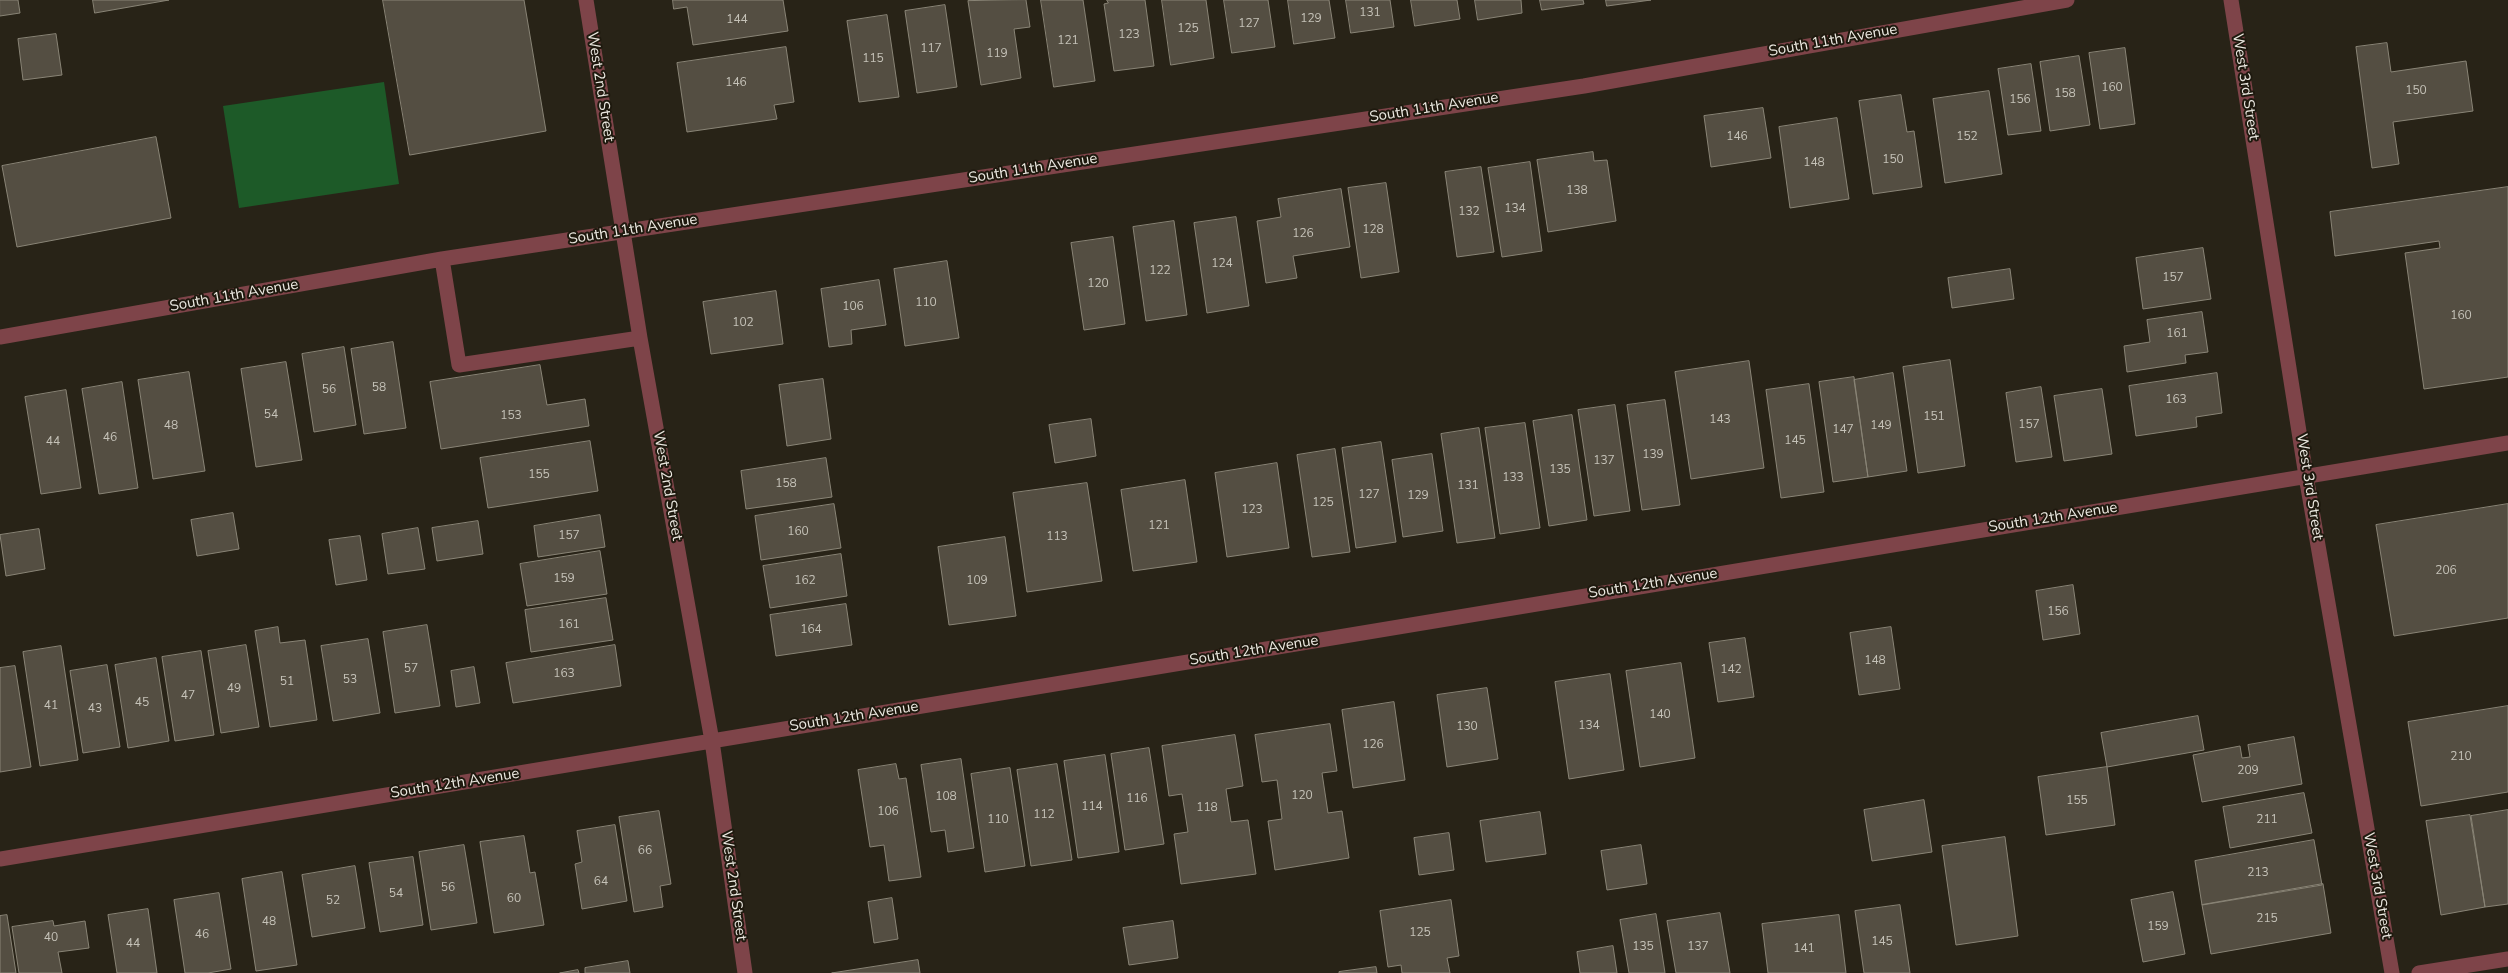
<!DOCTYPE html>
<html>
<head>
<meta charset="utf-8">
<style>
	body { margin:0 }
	canvas { display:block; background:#282317 }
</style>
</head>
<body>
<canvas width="2508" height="973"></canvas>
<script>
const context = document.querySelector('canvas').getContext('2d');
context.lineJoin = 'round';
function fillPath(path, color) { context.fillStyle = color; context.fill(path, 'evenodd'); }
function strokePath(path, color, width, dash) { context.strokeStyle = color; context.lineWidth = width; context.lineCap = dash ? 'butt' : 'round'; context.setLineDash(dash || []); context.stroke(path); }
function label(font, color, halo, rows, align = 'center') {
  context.font = font + ' "Nunito Sans",sans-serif'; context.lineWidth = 4; context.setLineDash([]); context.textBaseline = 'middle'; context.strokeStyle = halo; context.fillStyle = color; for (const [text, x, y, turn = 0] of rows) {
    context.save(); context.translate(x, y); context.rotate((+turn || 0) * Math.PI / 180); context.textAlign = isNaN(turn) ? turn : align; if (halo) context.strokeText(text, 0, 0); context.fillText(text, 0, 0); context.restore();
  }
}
const green = new Path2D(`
	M 384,82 L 399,184 L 239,208 L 223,106 Z`);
const building = new Path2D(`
	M 0,0 L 18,0 L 20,13 L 0,16 Z
	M 93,0 L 169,0 L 95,13 Z
	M 383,0 L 524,0 L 546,131 L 410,155 Z
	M 673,0 L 783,0 L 788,31 L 693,45 L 687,7 L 674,9 Z
	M 1026,0 L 1030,27 L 1014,29 L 1021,78 L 981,85 L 968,1 Z
	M 1041,0 L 1083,0 L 1095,81 L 1054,87 Z
	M 1107,0 L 1145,0 L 1154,66 L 1114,71 L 1104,4 L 1108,3 Z
	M 1162,0 L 1206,0 L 1214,58 L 1171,65 Z
	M 1224,0 L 1268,0 L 1275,47 L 1232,53 Z
	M 1288,0 L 1329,0 L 1335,38 L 1294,44 Z
	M 1346,0 L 1390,0 L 1394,27 L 1351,33 Z
	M 1411,0 L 1457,0 L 1460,19 L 1415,26 Z
	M 1475,0 L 1521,0 L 1522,13 L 1478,20 Z
	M 1540,0 L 1583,0 L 1584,4 L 1542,10 Z
	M 1606,0 L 1651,0 L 1607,6 Z
	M 945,5 L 957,87 L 917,93 L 905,11 Z
	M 887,15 L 899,97 L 859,102 L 847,21 Z
	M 56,34 L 62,75 L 23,80 L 18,39 Z
	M 2387,43 L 2391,72 L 2466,61 L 2473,111 L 2393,122 L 2399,164 L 2372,168 L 2356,47 Z
	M 786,47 L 794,102 L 774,105 L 777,119 L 687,132 L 677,63 Z
	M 2125,48 L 2135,124 L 2100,129 L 2089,53 Z
	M 2079,56 L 2090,125 L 2050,131 L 2040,62 Z
	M 2031,64 L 2041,131 L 2008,135 L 1998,69 Z
	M 1989,91 L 2002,174 L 1945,183 L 1933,99 Z
	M 1901,95 L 1907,132 L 1914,131 L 1922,187 L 1873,194 L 1859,101 Z
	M 1763,108 L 1771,158 L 1711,167 L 1704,116 Z
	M 1837,118 L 1849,199 L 1790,208 L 1779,127 Z
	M 156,137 L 171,218 L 17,247 L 2,166 Z
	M 1593,152 L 1594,161 L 1607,160 L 1616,221 L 1548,232 L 1537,160 Z
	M 1530,162 L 1542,251 L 1502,257 L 1488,168 Z
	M 1481,167 L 1494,252 L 1457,257 L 1445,172 Z
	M 1386,183 L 1399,272 L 1361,278 L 1348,188 Z
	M 2508,187 L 2508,377 L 2424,389 L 2405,253 L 2440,248 L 2439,241 L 2335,256 L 2330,212 Z
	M 1341,189 L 1350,247 L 1293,256 L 1297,278 L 1266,283 L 1257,221 L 1281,217 L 1278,199 Z
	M 1236,217 L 1249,306 L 1207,313 L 1194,223 Z
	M 1174,221 L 1187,315 L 1146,321 L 1133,227 Z
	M 1113,237 L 1125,324 L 1084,330 L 1071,243 Z
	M 2203,248 L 2211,299 L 2143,309 L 2136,258 Z
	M 947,261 L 959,338 L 905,346 L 894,269 Z
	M 2010,269 L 2014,299 L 1952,308 L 1948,278 Z
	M 879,280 L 886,325 L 851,330 L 852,344 L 829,347 L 821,289 Z
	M 776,291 L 783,344 L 711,354 L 703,302 Z
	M 2202,312 L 2208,352 L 2185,355 L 2186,363 L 2127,372 L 2124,346 L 2150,342 L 2147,320 Z
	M 393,342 L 406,428 L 364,434 L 351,349 Z
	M 344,347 L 356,425 L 314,432 L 302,354 Z
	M 1950,360 L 1965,466 L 1918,473 L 1903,367 Z
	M 1749,361 L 1764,468 L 1691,479 L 1675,372 Z
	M 286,362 L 302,460 L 256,467 L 241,369 Z
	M 540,365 L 547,405 L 585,399 L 589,426 L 441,449 L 430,382 Z
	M 189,372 L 205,471 L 153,479 L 138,380 Z
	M 1893,373 L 1907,471 L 1868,477 L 1854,380 Z
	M 2217,373 L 2222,413 L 2196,417 L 2197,427 L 2136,436 L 2129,386 Z
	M 1854,377 L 1868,477 L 1833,482 L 1819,382 Z
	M 823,379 L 831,439 L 787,446 L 779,385 Z
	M 122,382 L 138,488 L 99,494 L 82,389 Z
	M 1809,384 L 1824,492 L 1781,498 L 1766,390 Z
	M 2041,387 L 2052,457 L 2016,462 L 2006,393 Z
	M 2102,389 L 2112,454 L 2064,461 L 2054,396 Z
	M 66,390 L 81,488 L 41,494 L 25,397 Z
	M 1665,400 L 1680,505 L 1642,510 L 1627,405 Z
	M 1615,405 L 1630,511 L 1594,516 L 1578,410 Z
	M 1572,415 L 1587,520 L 1549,526 L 1533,421 Z
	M 1091,419 L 1096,456 L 1055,463 L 1049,425 Z
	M 1525,423 L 1540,528 L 1500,534 L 1485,428 Z
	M 1479,428 L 1495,538 L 1457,543 L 1441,434 Z
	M 590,441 L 598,491 L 488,508 L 480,458 Z
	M 1381,442 L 1396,542 L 1356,548 L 1342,448 Z
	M 1335,449 L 1350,552 L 1312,557 L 1297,455 Z
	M 1432,454 L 1443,531 L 1403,537 L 1392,460 Z
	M 826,458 L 832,497 L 746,509 L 741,471 Z
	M 1277,463 L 1289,548 L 1227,557 L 1215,473 Z
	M 1185,480 L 1197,562 L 1133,571 L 1121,490 Z
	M 1087,483 L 1102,581 L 1027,592 L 1013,493 Z
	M 834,504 L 841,548 L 761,560 L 755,516 Z
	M 2508,504 L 2508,618 L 2394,636 L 2376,525 Z
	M 233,513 L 239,549 L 197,556 L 191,520 Z
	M 600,515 L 605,547 L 538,557 L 534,526 Z
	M 478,521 L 483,554 L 437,561 L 432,528 Z
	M 418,528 L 425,569 L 388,574 L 382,534 Z
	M 39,529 L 45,569 L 6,576 L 0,535 Z
	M 360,536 L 367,580 L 336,585 L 329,540 Z
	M 1005,537 L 1016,616 L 949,625 L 938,547 Z
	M 600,551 L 607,594 L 527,606 L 520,564 Z
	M 841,554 L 847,596 L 770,608 L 763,566 Z
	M 2073,585 L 2080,634 L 2043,640 L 2036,591 Z
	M 606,598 L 613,640 L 531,652 L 525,610 Z
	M 846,604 L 852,645 L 776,656 L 770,615 Z
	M 427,625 L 440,706 L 395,713 L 383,632 Z
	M 278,627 L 280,643 L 305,640 L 317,720 L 270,727 L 255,631 Z
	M 1891,627 L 1900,689 L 1859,695 L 1850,633 Z
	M 1745,638 L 1754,697 L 1718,702 L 1709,643 Z
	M 368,639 L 380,713 L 333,721 L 321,646 Z
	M 246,645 L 259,727 L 221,733 L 208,651 Z
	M 615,645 L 621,686 L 513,703 L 506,663 Z
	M 61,646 L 78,760 L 40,766 L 23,652 Z
	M 201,651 L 214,735 L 175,741 L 162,657 Z
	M 156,658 L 169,741 L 128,748 L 115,665 Z
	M 1681,663 L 1695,758 L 1640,767 L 1626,671 Z
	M 107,665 L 120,747 L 83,753 L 70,671 Z
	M 15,666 L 31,767 L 0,772 L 0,668 Z
	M 474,667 L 480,703 L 456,707 L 451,671 Z
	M 1610,674 L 1624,770 L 1569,779 L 1555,682 Z
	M 1487,688 L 1498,759 L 1447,767 L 1437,695 Z
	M 1394,702 L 1405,780 L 1353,788 L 1342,710 Z
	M 2508,706 L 2508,792 L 2421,806 L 2408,722 Z
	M 2198,716 L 2204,750 L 2107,767 L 2101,733 Z
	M 1330,724 L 1337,771 L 1322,773 L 1328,813 L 1342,811 L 1349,858 L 1275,870 L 1268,821 L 1282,819 L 1277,780 L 1262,782 L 1255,735 Z
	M 1235,735 L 1243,786 L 1226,789 L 1231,822 L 1248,820 L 1256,874 L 1181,884 L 1174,834 L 1188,832 L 1182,794 L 1169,796 L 1162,746 Z
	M 2294,737 L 2302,784 L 2202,802 L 2193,755 L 2240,746 L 2242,758 L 2250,757 L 2248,745 Z
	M 1149,748 L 1164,844 L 1125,850 L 1111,754 Z
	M 1105,755 L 1119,852 L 1078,858 L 1064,761 Z
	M 961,759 L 974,848 L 948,852 L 945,830 L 931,832 L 921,765 Z
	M 896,764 L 899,779 L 906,778 L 921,877 L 889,881 L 884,845 L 870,847 L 858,770 Z
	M 1057,764 L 1072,860 L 1031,866 L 1017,770 Z
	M 2107,767 L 2115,825 L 2046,835 L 2038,777 Z
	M 1010,768 L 1025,866 L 985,872 L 971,774 Z
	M 2304,793 L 2312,833 L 2230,848 L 2223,807 Z
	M 1924,800 L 1932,852 L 1872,861 L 1864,810 Z
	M 2508,810 L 2508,904 L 2485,907 L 2471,816 Z
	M 659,811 L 671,884 L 660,886 L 663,907 L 634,912 L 619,817 Z
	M 1540,812 L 1546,854 L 1486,862 L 1480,821 Z
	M 2470,815 L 2485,907 L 2441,915 L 2426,821 Z
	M 615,825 L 627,901 L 582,909 L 575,864 L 582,862 L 577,831 Z
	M 1449,833 L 1454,870 L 1419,875 L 1414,838 Z
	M 524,836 L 530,873 L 535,872 L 544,925 L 494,933 L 480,842 Z
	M 2005,837 L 2018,936 L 1956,945 L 1942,846 Z
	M 2314,840 L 2322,885 L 2202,905 L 2195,861 Z
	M 464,845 L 477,923 L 431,930 L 419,852 Z
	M 1641,845 L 1647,884 L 1607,890 L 1601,851 Z
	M 413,857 L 423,925 L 380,932 L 369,863 Z
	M 355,866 L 365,928 L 312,937 L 302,875 Z
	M 282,872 L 297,965 L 256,971 L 242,879 Z
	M 2323,884 L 2331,933 L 2211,954 L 2202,905 Z
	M 2173,892 L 2185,954 L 2143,962 L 2131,900 Z
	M 219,893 L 231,969 L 208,973 L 185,973 L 174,900 Z
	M 892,898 L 898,939 L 874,943 L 868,902 Z
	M 1451,900 L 1459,956 L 1447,958 L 1450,973 L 1402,973 L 1401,965 L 1388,967 L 1380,911 Z
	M 1900,905 L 1910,973 L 1864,973 L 1855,911 Z
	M 148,909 L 157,973 L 117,973 L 108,915 Z
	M 1720,913 L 1730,973 L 1676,973 L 1667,921 Z
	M 1656,914 L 1665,973 L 1629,973 L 1620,920 Z
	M 7,915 L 16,973 L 0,973 L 0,916 Z
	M 1839,915 L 1846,973 L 1768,973 L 1762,924 Z
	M 53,921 L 54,926 L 85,921 L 89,948 L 58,952 L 62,973 L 19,973 L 12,927 Z
	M 1173,921 L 1178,958 L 1129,965 L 1123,928 Z
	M 1613,946 L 1617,973 L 1580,973 L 1577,952 Z
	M 918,960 L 920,973 L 832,973 Z
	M 628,961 L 630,973 L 585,973 L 585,968 Z
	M 1376,967 L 1377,973 L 1339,973 L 1339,972 Z
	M 578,970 L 579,973 L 560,973 Z`);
const minor = new Path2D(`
	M 586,0 L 640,338 L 712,741 L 745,973
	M 2231,0 L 2306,476 L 2392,973
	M 442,259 L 459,365 L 640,338
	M 0,337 L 442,259 L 1584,86 L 2067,0
	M 0,859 L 2508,443
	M 2419,973 L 2508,959`);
const numberNames = [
	["131",1370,13],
	["129",1311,19],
	["144",737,20],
	["127",1249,24],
	["125",1188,29],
	["123",1129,35],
	["121",1068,41],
	["117",931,49],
	["119",997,54],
	["115",873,59],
	["146",736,83],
	["160",2112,88],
	["150",2416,91],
	["158",2065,94],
	["156",2020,100],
	["146",1737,137],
	["152",1967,137],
	["150",1893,160],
	["148",1814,163],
	["138",1577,191],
	["134",1515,209],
	["132",1469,212],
	["128",1373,230],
	["126",1303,234],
	["124",1222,264],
	["122",1160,271],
	["157",2173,278],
	["120",1098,284],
	["110",926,303],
	["106",853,307],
	["160",2461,316],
	["102",743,323],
	["161",2177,334],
	["58",379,388],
	["56",329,390],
	["163",2176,400],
	["54",271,415],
	["153",511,416],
	["151",1934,417],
	["143",1720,420],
	["157",2029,425],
	["48",171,426],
	["149",1881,426],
	["147",1843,430],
	["46",110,438],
	["145",1795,441],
	["44",53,442],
	["139",1653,455],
	["137",1604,461],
	["135",1560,470],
	["155",539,475],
	["133",1513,478],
	["158",786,484],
	["131",1468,486],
	["127",1369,495],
	["129",1418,496],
	["125",1323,503],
	["123",1252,510],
	["121",1159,526],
	["160",798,532],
	["157",569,536],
	["113",1057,537],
	["206",2446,571],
	["159",564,579],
	["162",805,581],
	["109",977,581],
	["156",2058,612],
	["161",569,625],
	["164",811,630],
	["148",1875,661],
	["57",411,669],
	["142",1731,670],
	["163",564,674],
	["53",350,680],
	["51",287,682],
	["49",234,689],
	["47",188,696],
	["45",142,703],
	["41",51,706],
	["43",95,709],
	["140",1660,715],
	["134",1589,726],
	["130",1467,727],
	["126",1373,745],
	["210",2461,757],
	["209",2248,771],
	["120",1302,796],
	["108",946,797],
	["116",1137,799],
	["155",2077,801],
	["114",1092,807],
	["118",1207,808],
	["106",888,812],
	["112",1044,815],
	["110",998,820],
	["211",2267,820],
	["66",645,851],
	["213",2258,873],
	["64",601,882],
	["56",448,888],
	["54",396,894],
	["60",514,899],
	["52",333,901],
	["215",2267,919],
	["48",269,922],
	["159",2158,927],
	["125",1420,933],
	["46",202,935],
	["40",51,938],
	["145",1882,942],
	["44",133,944],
	["135",1643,947],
	["137",1698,947],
	["141",1804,949]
];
const streetNames = [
	["South 11th Avenue",1833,41,-10],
	["West 2nd Street",600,87,81],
	["West 3rd Street",2245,87,81],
	["South 11th Avenue",1434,108,-9],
	["South 11th Avenue",1033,169,-9],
	["South 11th Avenue",633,230,-9],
	["South 11th Avenue",234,296,-10],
	["West 2nd Street",667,486,80],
	["West 3rd Street",2309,487,81],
	["South 12th Avenue",2053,518,-9],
	["South 12th Avenue",1653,584,-9],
	["South 12th Avenue",1254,651,-9],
	["South 12th Avenue",854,717,-9],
	["South 12th Avenue",455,784,-9],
	["West 2nd Street",733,886,82],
	["West 3rd Street",2377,886,80]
];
fillPath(green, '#1d5a28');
fillPath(building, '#544e42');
strokePath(building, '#898476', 1);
strokePath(minor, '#7e4449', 15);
label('12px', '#c5c2b8', null, numberNames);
label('15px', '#ebe8e0', '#1e190e', streetNames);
</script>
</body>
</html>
